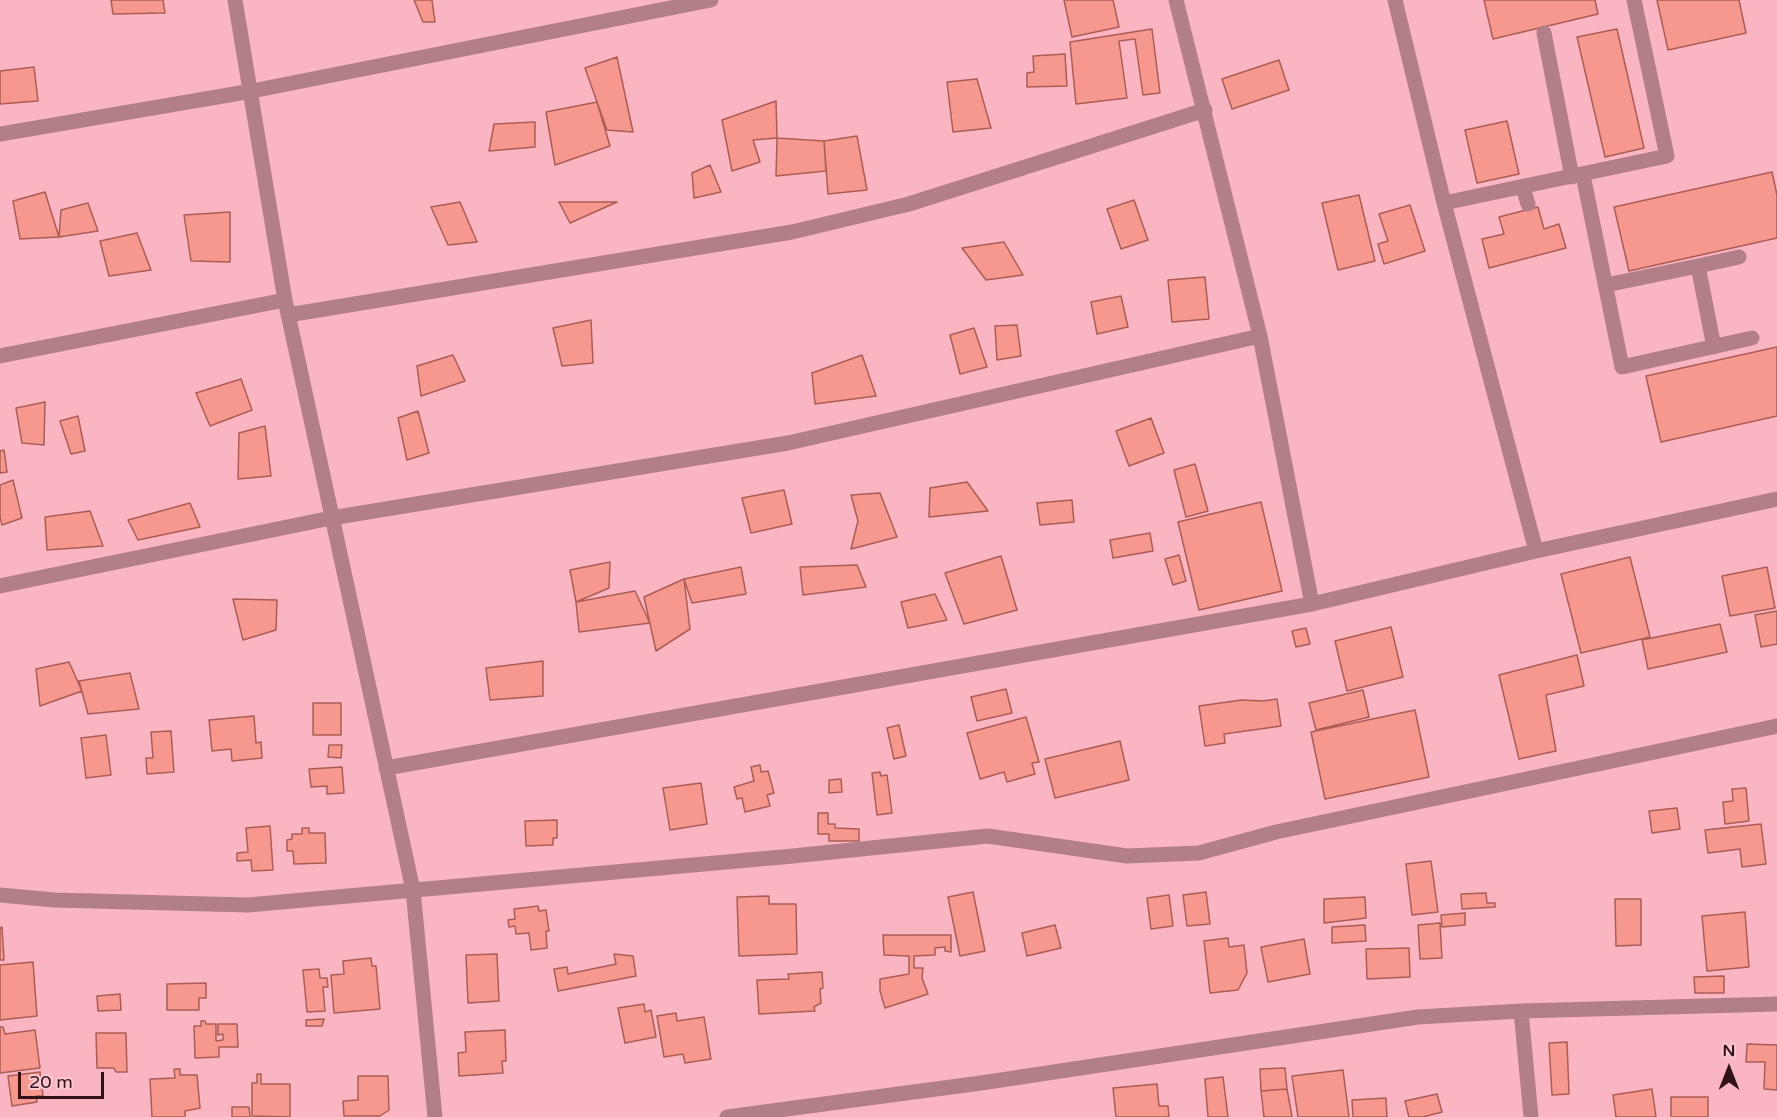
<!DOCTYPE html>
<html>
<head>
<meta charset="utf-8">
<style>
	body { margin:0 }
	#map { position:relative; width:1777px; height:1117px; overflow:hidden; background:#fab5c2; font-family:"Varela Round",sans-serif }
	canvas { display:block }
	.north { position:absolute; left:1699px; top:1039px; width:60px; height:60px; -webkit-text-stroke:4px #fdc8d1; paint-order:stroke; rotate:0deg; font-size:16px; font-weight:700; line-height:24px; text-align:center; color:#311219 }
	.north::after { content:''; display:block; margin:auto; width:21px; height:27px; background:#311219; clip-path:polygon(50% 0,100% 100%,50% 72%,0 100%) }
	.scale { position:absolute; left:18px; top:1072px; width:86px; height:27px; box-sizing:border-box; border:3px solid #311219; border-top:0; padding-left:8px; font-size:18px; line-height:21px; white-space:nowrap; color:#311219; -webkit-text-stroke:4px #fdc8d1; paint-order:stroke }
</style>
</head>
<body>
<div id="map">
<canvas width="1777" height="1117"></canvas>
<div class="north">N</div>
<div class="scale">20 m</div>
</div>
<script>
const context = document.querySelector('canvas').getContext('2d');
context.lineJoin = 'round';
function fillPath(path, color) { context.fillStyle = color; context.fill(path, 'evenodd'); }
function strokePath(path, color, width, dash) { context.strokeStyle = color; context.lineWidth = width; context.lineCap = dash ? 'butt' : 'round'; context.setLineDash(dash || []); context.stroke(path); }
const building = new Path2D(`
	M 111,0 L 163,0 L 165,13 L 113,14 Z
	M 414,0 L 432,0 L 435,22 L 423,22 Z
	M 1064,0 L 1113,0 L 1119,27 L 1072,37 Z
	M 1484,0 L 1595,0 L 1598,14 L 1493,39 Z
	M 1657,0 L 1739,0 L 1746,33 L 1668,50 Z
	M 1152,29 L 1160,93 L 1143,95 L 1135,39 L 1119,41 L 1127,98 L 1076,104 L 1070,42 Z
	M 1617,29 L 1644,148 L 1605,157 L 1577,37 Z
	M 1065,54 L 1067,86 L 1027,87 L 1027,73 L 1034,72 L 1033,56 Z
	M 617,57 L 633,132 L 607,130 L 585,68 Z
	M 1279,60 L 1289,90 L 1232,109 L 1222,79 Z
	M 34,67 L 38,101 L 0,104 L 0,71 Z
	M 977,79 L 991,128 L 953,132 L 947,82 Z
	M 776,101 L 777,138 L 753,140 L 760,162 L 732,171 L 722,120 Z
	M 597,102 L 610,146 L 555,165 L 546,112 Z
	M 1507,121 L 1519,174 L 1477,183 L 1465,130 Z
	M 535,122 L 535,147 L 489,151 L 494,124 Z
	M 857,136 L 867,190 L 828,194 L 824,141 Z
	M 777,138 L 824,141 L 826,171 L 776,176 Z
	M 710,165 L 721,192 L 694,198 L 692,173 Z
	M 1772,172 L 1777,195 L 1777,238 L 1629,271 L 1614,207 Z
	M 45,192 L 59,237 L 20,239 L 13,201 Z
	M 1359,195 L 1375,261 L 1338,270 L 1322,203 Z
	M 1134,200 L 1148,240 L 1121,249 L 1107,209 Z
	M 460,202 L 477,242 L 448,245 L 431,207 Z
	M 559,202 L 617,202 L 570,223 Z
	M 88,203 L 98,231 L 59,237 L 61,210 Z
	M 1410,205 L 1425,251 L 1384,264 L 1378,244 L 1388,241 L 1379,214 Z
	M 1538,207 L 1544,229 L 1559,224 L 1566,248 L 1489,268 L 1482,239 L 1504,234 L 1499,217 Z
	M 230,212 L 230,262 L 191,261 L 184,215 Z
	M 137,233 L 151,270 L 109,276 L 100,241 Z
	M 1004,242 L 1023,275 L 986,280 L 962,248 Z
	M 1205,277 L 1209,319 L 1172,322 L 1168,280 Z
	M 1121,296 L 1128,327 L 1097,334 L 1091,302 Z
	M 591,320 L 593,363 L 562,366 L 553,328 Z
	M 1017,325 L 1021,356 L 997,360 L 995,326 Z
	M 974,328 L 987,367 L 960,374 L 950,335 Z
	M 1777,347 L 1777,416 L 1661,442 L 1646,376 Z
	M 453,355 L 465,381 L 421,396 L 417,366 Z
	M 862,355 L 876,396 L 815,404 L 812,373 Z
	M 241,379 L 252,410 L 210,426 L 196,393 Z
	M 45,402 L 44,445 L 22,443 L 16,408 Z
	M 418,411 L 429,453 L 407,460 L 398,418 Z
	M 78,416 L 85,451 L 71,454 L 60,421 Z
	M 1151,418 L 1164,453 L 1129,466 L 1116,431 Z
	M 265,426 L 271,476 L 238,479 L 239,433 Z
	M 4,450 L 7,472 L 0,473 L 0,451 Z
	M 1195,464 L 1208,511 L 1186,517 L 1174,470 Z
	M 13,480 L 22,518 L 2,525 L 0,517 L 0,485 Z
	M 967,482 L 988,511 L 929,517 L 930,488 Z
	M 784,490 L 792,524 L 751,533 L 742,498 Z
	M 880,493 L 897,537 L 851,549 L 858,521 L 851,495 Z
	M 1072,500 L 1074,522 L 1040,525 L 1037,503 Z
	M 1261,502 L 1282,591 L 1199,610 L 1178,522 Z
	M 190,503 L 200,527 L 138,540 L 128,520 Z
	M 90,511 L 103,546 L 47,550 L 45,517 Z
	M 1150,533 L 1153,551 L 1113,558 L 1110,540 Z
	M 1179,555 L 1186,581 L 1173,585 L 1165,559 Z
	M 1001,556 L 1017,610 L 964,624 L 945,573 Z
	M 1630,557 L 1650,637 L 1581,653 L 1561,574 Z
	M 610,562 L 609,588 L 576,602 L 570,570 Z
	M 857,565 L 866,587 L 803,595 L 800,567 Z
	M 741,567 L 746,594 L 692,603 L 684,579 Z
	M 1767,567 L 1775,608 L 1730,616 L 1722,576 Z
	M 684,579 L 690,629 L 656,651 L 644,597 Z
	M 635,591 L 650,623 L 579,632 L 576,602 Z
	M 935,594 L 947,620 L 908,628 L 901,602 Z
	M 233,599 L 277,600 L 276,630 L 243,640 Z
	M 1777,611 L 1777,644 L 1761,647 L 1755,615 Z
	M 1720,624 L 1727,652 L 1648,669 L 1642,640 Z
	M 1391,627 L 1403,677 L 1347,691 L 1335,641 Z
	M 1306,628 L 1310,644 L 1296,647 L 1292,631 Z
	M 1577,655 L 1584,686 L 1546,695 L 1556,751 L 1519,759 L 1499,675 Z
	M 543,661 L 543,696 L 490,700 L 486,668 Z
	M 69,662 L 82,691 L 40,706 L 36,669 Z
	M 130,673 L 139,709 L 88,714 L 79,681 Z
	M 1006,689 L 1012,713 L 977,721 L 971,697 Z
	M 1363,690 L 1369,717 L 1316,730 L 1309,703 Z
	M 1277,699 L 1281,726 L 1224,734 L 1225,743 L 1205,746 L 1199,706 L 1242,700 L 1263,701 Z
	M 313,703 L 341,703 L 341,735 L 313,735 Z
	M 1415,710 L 1429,777 L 1325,799 L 1311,732 Z
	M 254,716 L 256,743 L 261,742 L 262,758 L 232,761 L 231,749 L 212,751 L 209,720 Z
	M 1026,717 L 1039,762 L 1032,763 L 1035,774 L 1007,782 L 1004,772 L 980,779 L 967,733 Z
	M 899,725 L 906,756 L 894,759 L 887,728 Z
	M 171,731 L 174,772 L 147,774 L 146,758 L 153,758 L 151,732 Z
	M 106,735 L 111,775 L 86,778 L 81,738 Z
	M 1120,741 L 1129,780 L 1055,798 L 1045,759 Z
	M 329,745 L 342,745 L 341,758 L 328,757 Z
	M 760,765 L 761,772 L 768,771 L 774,793 L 767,795 L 770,806 L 745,812 L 742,798 L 737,799 L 734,787 L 754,781 L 751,767 Z
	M 342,767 L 344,793 L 327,794 L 327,786 L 311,787 L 309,769 Z
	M 880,772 L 881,776 L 887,775 L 892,813 L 877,815 L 872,773 Z
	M 841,779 L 842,792 L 829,793 L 829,780 Z
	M 701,783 L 707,824 L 670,830 L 663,788 Z
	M 1746,788 L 1749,821 L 1725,824 L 1723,802 L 1733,801 L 1732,789 Z
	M 1677,808 L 1680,829 L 1652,833 L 1649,811 Z
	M 818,813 L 828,813 L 828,824 L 835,824 L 835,828 L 859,829 L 859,841 L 829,841 L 829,834 L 818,834 Z
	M 557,820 L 557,838 L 553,838 L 553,845 L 526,846 L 525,821 Z
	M 1761,824 L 1766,864 L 1742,867 L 1740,849 L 1708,853 L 1705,830 Z
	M 270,826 L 273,870 L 252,871 L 251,860 L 237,861 L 237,853 L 248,852 L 246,828 Z
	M 302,828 L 309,828 L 309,833 L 325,833 L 326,863 L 294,864 L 293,851 L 287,851 L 287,840 L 292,839 L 292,834 L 302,834 Z
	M 1431,861 L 1438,912 L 1412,915 L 1406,864 Z
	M 973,892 L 985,951 L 960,956 L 948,897 Z
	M 1206,892 L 1210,924 L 1187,926 L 1183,895 Z
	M 1486,893 L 1487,903 L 1495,903 L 1495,907 L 1462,909 L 1461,894 Z
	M 1169,895 L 1173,926 L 1151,929 L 1147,898 Z
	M 769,896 L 769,904 L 796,904 L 797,954 L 739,956 L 737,897 Z
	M 1365,897 L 1366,918 L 1324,923 L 1324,899 Z
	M 1615,899 L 1641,899 L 1641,945 L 1616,946 Z
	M 538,906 L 539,911 L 546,910 L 549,931 L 546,931 L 547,948 L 531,950 L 529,933 L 516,934 L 515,926 L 509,927 L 508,920 L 515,919 L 514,909 Z
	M 1745,912 L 1749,967 L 1707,971 L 1702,916 Z
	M 1465,913 L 1465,925 L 1442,927 L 1441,915 Z
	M 1440,923 L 1442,958 L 1420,959 L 1418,925 Z
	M 1055,925 L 1061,948 L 1027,956 L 1022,933 Z
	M 1365,925 L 1366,941 L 1332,943 L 1332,927 Z
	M 2,927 L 4,960 L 0,960 L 0,928 Z
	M 883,935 L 951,935 L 951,952 L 945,951 L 945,947 L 935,948 L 935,955 L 914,956 L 914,968 L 923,968 L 922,978 L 928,994 L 885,1008 L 880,991 L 880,979 L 909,974 L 909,956 L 884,955 Z
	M 1228,938 L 1229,947 L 1244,945 L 1247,973 L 1238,990 L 1210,993 L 1204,941 Z
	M 1304,939 L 1310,974 L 1268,982 L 1261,947 Z
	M 1409,948 L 1410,977 L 1367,979 L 1366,949 Z
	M 497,954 L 499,1001 L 468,1003 L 466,955 Z
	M 614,954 L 633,956 L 636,976 L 558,991 L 554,969 L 567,967 L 568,974 L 616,964 Z
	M 371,958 L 372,966 L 376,966 L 380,1009 L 334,1013 L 331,975 L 344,974 L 343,961 Z
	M 33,962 L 37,1016 L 0,1020 L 0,965 Z
	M 319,969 L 320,978 L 327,978 L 328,987 L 323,987 L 325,1011 L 307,1012 L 303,970 Z
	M 822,972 L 823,988 L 820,989 L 821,1003 L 814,1007 L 815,1011 L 759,1014 L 757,980 L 789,979 L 788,974 Z
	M 1724,976 L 1724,993 L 1695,993 L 1694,977 Z
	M 206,983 L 206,998 L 199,998 L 199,1010 L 167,1010 L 167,984 Z
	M 120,994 L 121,1010 L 98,1011 L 97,996 Z
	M 644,1004 L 645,1012 L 651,1010 L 656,1037 L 625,1043 L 618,1008 Z
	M 676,1013 L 677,1021 L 704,1017 L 711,1059 L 685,1063 L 683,1054 L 664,1057 L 657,1016 Z
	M 324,1019 L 322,1026 L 306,1026 L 306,1020 Z
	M 201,1021 L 205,1021 L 206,1024 L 216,1024 L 216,1041 L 223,1040 L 223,1034 L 218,1035 L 218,1024 L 237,1024 L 238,1047 L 219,1047 L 219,1057 L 195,1058 L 194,1026 L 201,1026 Z
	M 0,1027 L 3,1027 L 5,1034 L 35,1030 L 40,1068 L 0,1073 Z
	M 505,1030 L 506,1061 L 502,1061 L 503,1073 L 459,1076 L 458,1053 L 466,1052 L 465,1032 Z
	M 96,1033 L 126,1033 L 127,1072 L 116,1072 L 114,1068 L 97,1068 Z
	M 1567,1042 L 1569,1094 L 1552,1095 L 1549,1043 Z
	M 1747,1044 L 1777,1045 L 1777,1090 L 1764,1089 L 1765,1062 L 1746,1062 Z
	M 1285,1068 L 1287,1089 L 1261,1091 L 1260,1069 Z
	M 174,1069 L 180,1069 L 180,1075 L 197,1075 L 200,1108 L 185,1111 L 185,1117 L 152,1117 L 150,1079 L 175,1078 Z
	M 1343,1070 L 1349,1117 L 1298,1117 L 1292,1076 Z
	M 40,1072 L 43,1096 L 36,1096 L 37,1102 L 12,1106 L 8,1076 Z
	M 257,1074 L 261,1074 L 261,1084 L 290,1084 L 290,1117 L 252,1116 L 252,1083 L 257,1083 Z
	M 358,1076 L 388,1076 L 389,1110 L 380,1116 L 344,1116 L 343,1101 L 358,1100 Z
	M 1223,1077 L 1228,1117 L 1208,1117 L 1205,1079 Z
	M 1157,1084 L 1159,1106 L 1168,1106 L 1169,1117 L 1116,1117 L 1113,1088 Z
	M 1287,1089 L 1292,1117 L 1264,1117 L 1261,1091 Z
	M 1652,1089 L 1656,1117 L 1616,1117 L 1613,1095 Z
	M 1437,1094 L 1442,1112 L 1423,1117 L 1409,1117 L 1405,1101 Z
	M 1671,1097 L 1708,1097 L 1708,1117 L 1671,1117 Z
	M 1386,1098 L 1387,1117 L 1353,1117 L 1352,1100 Z
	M 232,1107 L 249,1107 L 250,1117 L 232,1117 Z`);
const street = new Path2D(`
	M 235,0 L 285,300 L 413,890 L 435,1117
	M 1176,0 L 1260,336 L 1312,604
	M 1395,0 L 1444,203 L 1536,551
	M 1544,33 L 1572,177
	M 0,134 L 252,91 L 711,0
	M 1583,175 L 1622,367 L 1752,338
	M 1523,188 L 1528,204
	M 1444,203 L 1667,156 L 1634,0
	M 1698,266 L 1739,257
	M 1606,285 L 1698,266 L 1714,347
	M 288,315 L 792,232 L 909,204 L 1205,110
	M 0,356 L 285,300
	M 0,586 L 331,518 L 788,443 L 1260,336
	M 386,768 L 1312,604 L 1536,551 L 1777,499
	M 0,895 L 54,900 L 248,905 L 793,856 L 988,836 L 1127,856 L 1199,853 L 1276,832 L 1777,726
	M 1521,1011 L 1531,1117
	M 727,1117 L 981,1083 L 1418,1017 L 1521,1011 L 1777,1004`);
fillPath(building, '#f6988e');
strokePath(building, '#ab5d55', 1.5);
strokePath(street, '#b27f88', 15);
</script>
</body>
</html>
